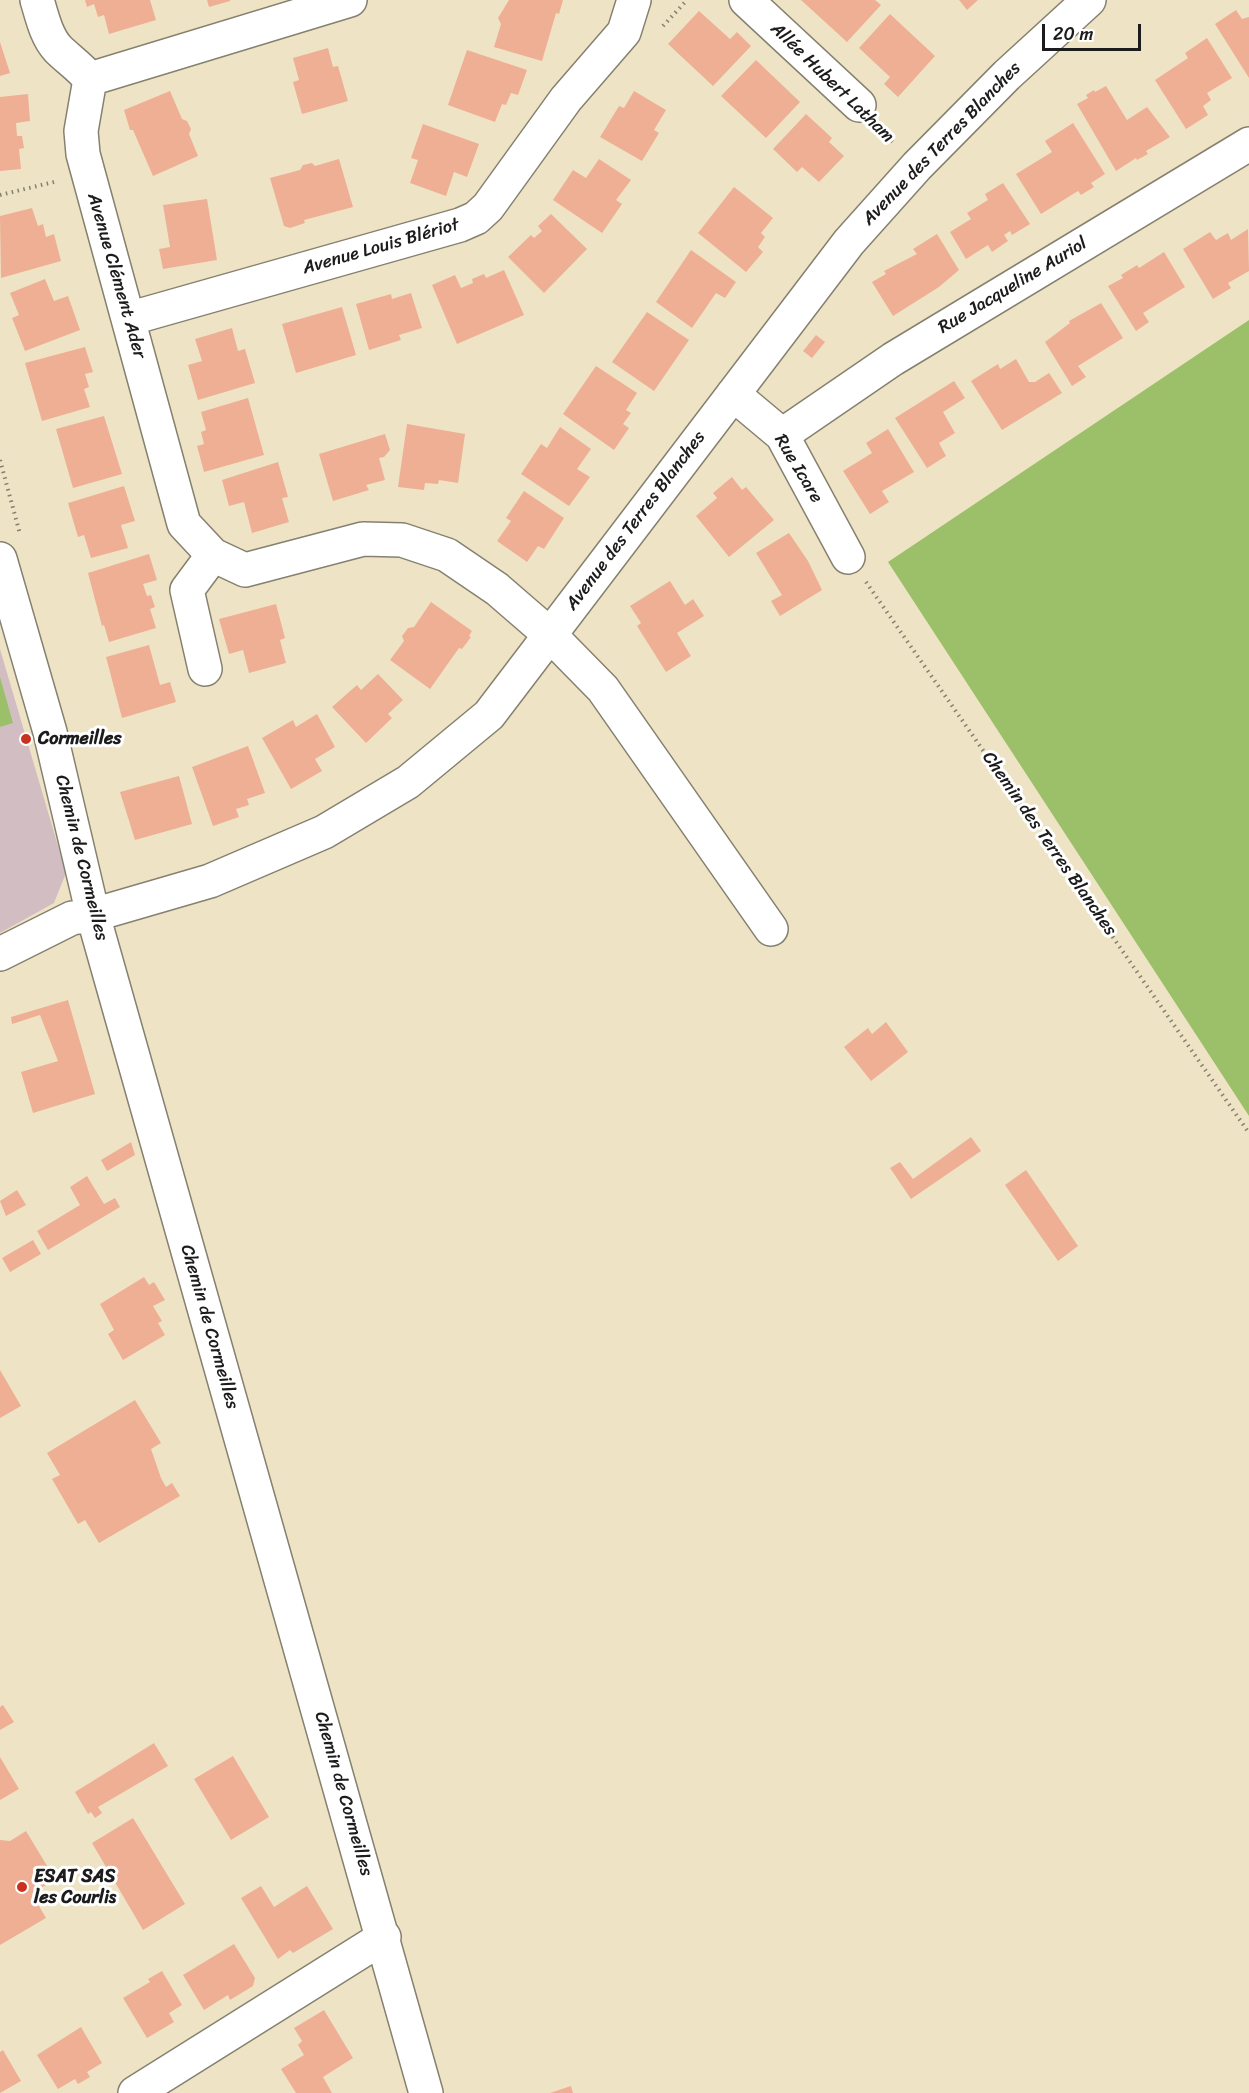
<!DOCTYPE html>
<html>
<head>
<meta charset="utf-8">
<style>
	body { margin:0 }
	#map { position:relative; width:1249px; height:2093px; overflow:hidden; background:#eee4c5; font-family:Sriracha,sans-serif }
	canvas { display:block }
	.scale { position:absolute; left:1042px; top:24px; width:99px; height:27px; box-sizing:border-box; border:3px solid #1c1c1c; border-top:0; padding-left:8px; font-size:18px; line-height:21px; white-space:nowrap; color:#1c1c1c; -webkit-text-stroke:4px #fff; paint-order:stroke }
</style>
</head>
<body>
<div id="map">
<canvas width="1249" height="2093"></canvas>
<div class="scale">20 m</div>
</div>
<script>
const context = document.querySelector('canvas').getContext('2d');
context.lineJoin = 'round';
function fillPath(path, color) { context.fillStyle = color; context.fill(path, 'evenodd'); }
function strokePath(path, color, width, dash) { context.strokeStyle = color; context.lineWidth = width; context.lineCap = dash ? 'butt' : 'round'; context.setLineDash(dash || []); context.stroke(path); }
function label(font, color, halo, rows, align = 'center') {
  context.font = font + ' Sriracha,sans-serif'; context.lineWidth = 6; context.setLineDash([]); context.textBaseline = 'middle'; context.strokeStyle = halo; context.fillStyle = color; for (const [text, x, y, turn = 0] of rows) {
    context.save(); context.translate(x, y); context.rotate((+turn || 0) * Math.PI / 180); context.textAlign = isNaN(turn) ? turn : align; if (halo) context.strokeText(text, 0, 0); context.fillText(text, 0, 0); context.restore();
  }
}
const industrial = new Path2D(`
	M 0,649 L 66,873 L 54,903 L 0,933 Z`);
const green = new Path2D(`
	M 1249,320 L 1249,1116 L 888,562 Z
	M 0,677 L 13,723 L 0,727 Z`);
const building = new Path2D(`
	M 85,0 L 150,0 L 156,20 L 109,34 L 104,15 L 98,17 L 94,4 L 87,7 Z
	M 207,0 L 230,0 L 230,1 L 209,7 Z
	M 509,0 L 563,0 L 559,14 L 556,13 L 542,61 L 494,47 L 501,24 L 498,18 Z
	M 801,0 L 875,0 L 881,5 L 847,42 Z
	M 959,0 L 978,0 L 967,10 Z
	M 1236,10 L 1242,19 L 1249,17 L 1249,78 L 1215,24 Z
	M 699,11 L 730,39 L 737,32 L 751,46 L 713,86 L 668,44 Z
	M 890,14 L 935,56 L 898,97 L 884,84 L 890,77 L 859,48 Z
	M 1207,38 L 1232,78 L 1207,93 L 1211,100 L 1203,106 L 1208,115 L 1186,129 L 1155,80 L 1188,58 L 1185,53 Z
	M 0,42 L 10,73 L 0,76 Z
	M 328,48 L 333,67 L 338,66 L 348,101 L 302,114 L 293,82 L 299,80 L 293,58 Z
	M 467,50 L 527,70 L 518,95 L 511,93 L 506,105 L 502,104 L 495,122 L 448,105 Z
	M 756,60 L 800,102 L 766,138 L 721,96 Z
	M 1106,86 L 1127,120 L 1147,107 L 1170,137 L 1146,151 L 1148,154 L 1137,160 L 1136,158 L 1116,171 L 1077,104 L 1088,98 L 1086,95 L 1094,90 L 1095,92 Z
	M 170,91 L 182,119 L 187,121 L 191,129 L 189,134 L 198,156 L 153,176 L 133,130 L 130,130 L 124,110 Z
	M 634,91 L 666,110 L 654,130 L 659,133 L 642,161 L 600,137 L 619,106 L 624,108 Z
	M 28,94 L 30,121 L 16,123 L 17,136 L 22,136 L 24,148 L 19,149 L 21,169 L 0,171 L 0,97 Z
	M 806,114 L 832,138 L 829,142 L 844,156 L 819,182 L 802,167 L 797,172 L 773,149 Z
	M 1073,123 L 1105,174 L 1091,183 L 1094,187 L 1081,195 L 1078,191 L 1041,214 L 1016,174 L 1052,152 L 1045,141 Z
	M 423,124 L 479,144 L 467,177 L 454,172 L 446,196 L 410,183 L 418,160 L 411,158 Z
	M 339,159 L 353,207 L 304,220 L 305,223 L 290,228 L 284,226 L 270,178 L 300,170 L 303,165 L 312,163 L 315,166 Z
	M 599,159 L 631,180 L 616,200 L 622,204 L 602,233 L 553,200 L 573,170 L 586,178 Z
	M 1003,183 L 1030,224 L 1012,235 L 1010,231 L 1004,235 L 1008,241 L 992,252 L 988,245 L 966,259 L 950,232 L 971,219 L 967,213 L 988,200 L 985,194 Z
	M 734,187 L 773,218 L 761,233 L 765,237 L 758,247 L 763,252 L 746,272 L 698,233 Z
	M 207,199 L 217,260 L 163,269 L 159,249 L 170,247 L 163,205 Z
	M 32,208 L 38,226 L 43,224 L 46,237 L 54,234 L 61,261 L 1,278 L 0,216 Z
	M 551,214 L 587,249 L 544,293 L 508,257 L 531,235 L 534,238 L 542,231 L 538,226 Z
	M 1248,229 L 1249,271 L 1228,283 L 1231,288 L 1213,299 L 1183,249 L 1210,232 L 1216,240 L 1228,233 L 1231,240 Z
	M 937,234 L 959,270 L 939,287 L 893,316 L 872,282 L 886,274 L 884,271 L 917,254 L 913,249 Z
	M 691,250 L 736,282 L 725,298 L 716,293 L 692,328 L 656,302 Z
	M 1164,252 L 1185,287 L 1143,313 L 1149,322 L 1136,331 L 1108,286 L 1123,278 L 1121,275 L 1137,265 L 1139,268 Z
	M 504,270 L 524,315 L 457,344 L 432,285 L 455,275 L 461,288 L 473,283 L 472,279 L 484,274 L 486,278 Z
	M 45,279 L 54,301 L 68,296 L 80,330 L 25,351 L 12,318 L 19,315 L 10,293 Z
	M 411,293 L 422,328 L 399,335 L 401,340 L 369,350 L 356,304 L 391,294 L 392,299 Z
	M 1101,303 L 1123,338 L 1078,366 L 1086,377 L 1072,386 L 1045,342 L 1070,323 L 1069,321 Z
	M 342,307 L 356,355 L 296,373 L 282,324 Z
	M 647,312 L 689,340 L 654,391 L 612,362 Z
	M 232,328 L 238,351 L 245,349 L 255,383 L 198,400 L 188,365 L 202,361 L 195,339 Z
	M 816,335 L 825,342 L 812,358 L 803,351 Z
	M 85,347 L 93,372 L 85,374 L 89,387 L 84,389 L 90,407 L 42,421 L 25,363 Z
	M 1016,359 L 1029,382 L 1035,382 L 1049,373 L 1062,393 L 1002,430 L 971,381 L 998,364 L 1000,369 Z
	M 596,366 L 637,393 L 626,410 L 631,413 L 623,424 L 629,428 L 614,450 L 563,414 Z
	M 954,381 L 965,398 L 943,412 L 955,433 L 939,443 L 946,456 L 927,468 L 895,418 Z
	M 248,398 L 264,455 L 204,472 L 197,446 L 204,444 L 201,432 L 206,430 L 201,412 Z
	M 104,416 L 122,474 L 73,488 L 56,429 Z
	M 407,424 L 465,434 L 458,483 L 439,480 L 438,484 L 425,483 L 424,490 L 398,487 Z
	M 560,427 L 591,449 L 577,469 L 590,477 L 569,506 L 521,474 L 541,444 L 547,448 Z
	M 888,429 L 914,472 L 882,491 L 889,502 L 870,514 L 843,471 L 872,453 L 866,443 Z
	M 385,434 L 390,450 L 384,457 L 379,458 L 385,480 L 366,485 L 369,490 L 333,501 L 319,454 Z
	M 278,462 L 288,497 L 282,498 L 289,522 L 252,533 L 244,502 L 229,506 L 222,480 Z
	M 732,477 L 742,490 L 746,487 L 774,520 L 729,557 L 696,516 L 717,498 L 713,493 Z
	M 124,486 L 135,521 L 121,525 L 128,548 L 91,558 L 84,535 L 78,537 L 68,503 Z
	M 524,491 L 564,518 L 544,549 L 538,546 L 527,562 L 497,541 L 511,521 L 506,518 Z
	M 789,533 L 808,561 L 822,590 L 780,616 L 771,601 L 782,595 L 756,553 Z
	M 149,554 L 157,580 L 143,584 L 147,596 L 151,595 L 155,607 L 150,609 L 156,628 L 109,642 L 104,625 L 102,626 L 88,573 Z
	M 670,581 L 685,605 L 693,599 L 704,616 L 677,633 L 691,656 L 666,672 L 637,626 L 641,623 L 630,606 Z
	M 431,602 L 472,631 L 469,636 L 471,637 L 462,649 L 459,648 L 430,689 L 390,660 L 404,641 L 402,636 L 408,628 L 414,627 Z
	M 276,604 L 285,638 L 280,640 L 286,663 L 249,673 L 243,650 L 229,654 L 219,619 Z
	M 149,645 L 160,685 L 170,682 L 176,702 L 122,718 L 106,657 Z
	M 378,674 L 403,700 L 388,714 L 392,718 L 366,743 L 332,707 L 357,685 L 361,690 Z
	M 317,714 L 335,747 L 315,759 L 322,771 L 291,789 L 262,738 L 293,720 L 296,727 Z
	M 248,746 L 265,793 L 247,799 L 249,805 L 236,809 L 239,817 L 213,826 L 192,767 Z
	M 179,776 L 192,824 L 135,840 L 120,792 Z
	M 68,1000 L 95,1094 L 33,1113 L 21,1072 L 58,1061 L 40,1015 L 12,1024 L 11,1017 Z
	M 886,1022 L 908,1052 L 871,1081 L 844,1047 L 868,1028 L 872,1034 Z
	M 971,1137 L 981,1151 L 911,1199 L 890,1168 L 900,1162 L 913,1179 Z
	M 131,1142 L 135,1155 L 107,1171 L 101,1160 Z
	M 1026,1170 L 1078,1246 L 1058,1261 L 1005,1185 Z
	M 87,1176 L 104,1204 L 115,1198 L 120,1207 L 48,1250 L 37,1231 L 80,1205 L 70,1187 Z
	M 17,1190 L 26,1205 L 6,1216 L 0,1201 Z
	M 33,1240 L 41,1254 L 10,1272 L 2,1258 Z
	M 144,1277 L 149,1285 L 154,1282 L 165,1300 L 153,1306 L 162,1321 L 158,1323 L 165,1335 L 123,1360 L 108,1334 L 114,1330 L 100,1304 Z
	M 0,1370 L 21,1406 L 0,1418 Z
	M 135,1400 L 161,1443 L 151,1449 L 161,1478 L 166,1487 L 172,1483 L 180,1496 L 99,1543 L 85,1520 L 78,1524 L 52,1479 L 60,1475 L 47,1453 Z
	M 3,1705 L 14,1722 L 0,1730 L 0,1707 Z
	M 154,1743 L 168,1766 L 98,1807 L 102,1813 L 95,1818 L 91,1812 L 88,1814 L 75,1792 Z
	M 233,1756 L 269,1817 L 231,1840 L 194,1779 Z
	M 0,1757 L 19,1789 L 0,1800 Z
	M 133,1818 L 185,1904 L 143,1930 L 92,1843 Z
	M 26,1831 L 55,1879 L 32,1894 L 46,1918 L 0,1945 L 0,1840 L 10,1841 Z
	M 261,1886 L 274,1907 L 307,1886 L 333,1929 L 293,1953 L 290,1950 L 278,1959 L 241,1898 Z
	M 234,1944 L 255,1978 L 253,1986 L 230,2000 L 228,1995 L 204,2010 L 183,1975 Z
	M 162,1971 L 182,2005 L 169,2013 L 174,2022 L 147,2038 L 123,1998 L 150,1982 L 148,1979 Z
	M 324,2010 L 353,2058 L 323,2077 L 332,2093 L 296,2093 L 281,2069 L 304,2055 L 298,2045 L 302,2041 L 294,2028 Z
	M 81,2027 L 102,2063 L 87,2072 L 90,2077 L 78,2084 L 75,2079 L 58,2089 L 37,2055 Z
	M 3,2050 L 21,2081 L 0,2093 L 0,2052 Z
	M 571,2086 L 573,2093 L 550,2093 Z`);
const path = new Path2D(`
	M 663,26 L 687,0
	M 878,129 L 893,142
	M 0,195 L 58,181
	M 0,460 L 20,534
	M 866,582 L 1249,1133`);
const street = new Path2D(`
	M 37,0 C 42,16 46,36 58,49 C 68,59 80,67 90,79 L 81,131 L 83,154 L 184,524 L 213,555 L 245,570 L 363,539 L 402,540 L 447,555 L 497,589 L 549,634 L 603,689 L 771,929
	M 746,0 L 859,105
	M 90,79 L 350,0
	M 128,319 L 460,225 L 476,218 L 488,207 L 566,99 L 624,32 L 634,0
	M 733,394 L 782,435 L 848,557
	M 782,435 L 893,359 L 1249,144
	M 0,559 L 50,732 L 93,915 L 426,2093
	M 205,669 L 187,590 L 213,555
	M 0,954 L 72,918 L 93,915 L 210,881 L 324,832 L 408,782 L 489,715 L 849,242 L 917,166 L 1007,75 L 1089,0
	M 135,2093 L 384,1937`);
const markers = [
	[26,739,6,"#c8321e"],
	[22,1887,6,"#c8321e"]
];
const streetNames = [
	["Allée Hubert Latham",832,83,44],
	["Avenue des Terres Blanches",942,144,-46],
	["Avenue Louis Blériot",381,247,-16],
	["Avenue Clément Ader",116,276,74],
	["Rue Jacqueline Auriol",1013,286,-31],
	["Rue Icare",798,469,59],
	["Avenue des Terres Blanches",636,521,-53],
	["Chemin des Terres Blanches",1049,844,55],
	["Chemin de Cormeilles",81,858,76],
	["Chemin de Cormeilles",209,1327,74],
	["Chemin de Cormeilles",343,1794,74]
];
const poiNames = [
	["Cormeilles",38,739],
	["ESAT SAS",34,1877],
	["les Courlis",34,1898]
];
fillPath(industrial, '#d2bec2');
fillPath(green, '#9cc06a');
fillPath(building, '#eeaf94');
strokePath(street, '#858070', 36);
strokePath(path, '#858070', 4, [1.5, 4.5]);
strokePath(street, '#fff', 33);
for (const [x, y, r, color] of markers) { const dot = new Path2D(); dot.arc(x, y, r, 0, 2 * Math.PI); context.fillStyle = color; context.fill(dot); strokePath(dot, '#fff', 2); }
label('18px', '#1c1c1c', '#fff', streetNames);
label('bold 18px', '#1c1c1c', '#fff', poiNames, 'left');
</script>
</body>
</html>
